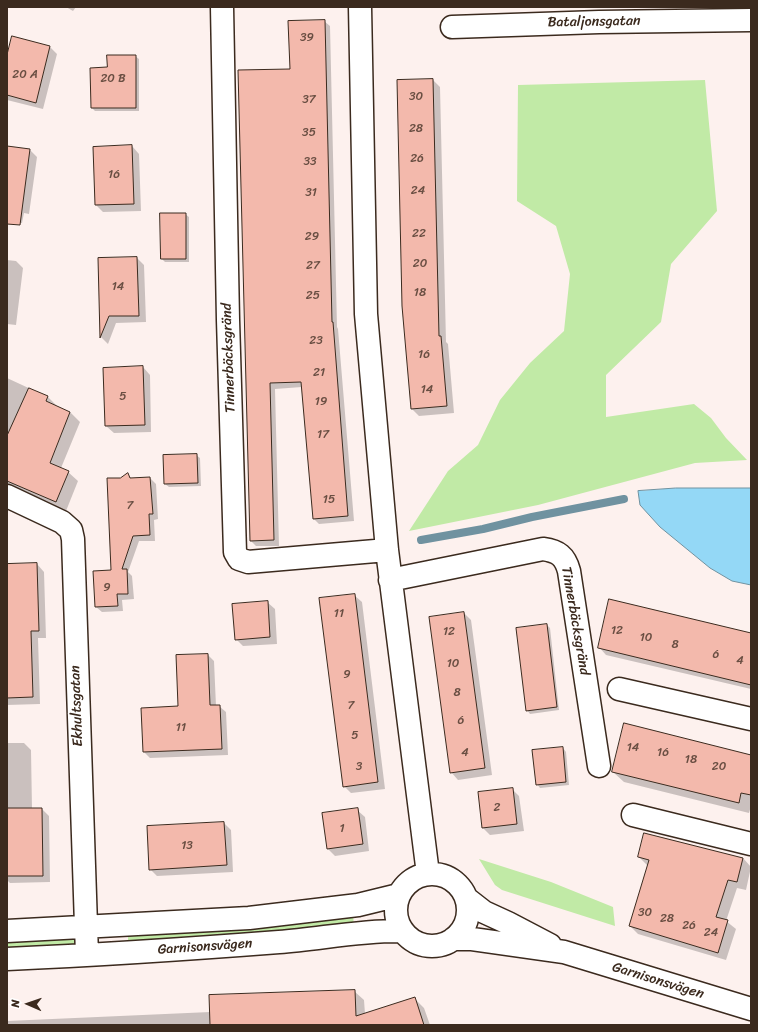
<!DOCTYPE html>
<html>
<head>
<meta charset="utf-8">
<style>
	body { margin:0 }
	#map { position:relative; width:758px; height:1032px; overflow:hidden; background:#fdf1ee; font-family:Sriracha,sans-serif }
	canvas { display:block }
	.frame { position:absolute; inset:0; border:8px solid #3b2a1e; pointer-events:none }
	.north { position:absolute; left:8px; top:984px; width:40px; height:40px; -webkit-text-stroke:3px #fff; paint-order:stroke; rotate:272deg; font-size:11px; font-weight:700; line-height:16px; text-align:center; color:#3b2a1e }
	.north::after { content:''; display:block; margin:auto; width:14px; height:18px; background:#3b2a1e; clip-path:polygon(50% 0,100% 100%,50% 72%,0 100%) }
</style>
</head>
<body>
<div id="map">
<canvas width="758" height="1032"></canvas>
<div class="frame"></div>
<div class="north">N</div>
</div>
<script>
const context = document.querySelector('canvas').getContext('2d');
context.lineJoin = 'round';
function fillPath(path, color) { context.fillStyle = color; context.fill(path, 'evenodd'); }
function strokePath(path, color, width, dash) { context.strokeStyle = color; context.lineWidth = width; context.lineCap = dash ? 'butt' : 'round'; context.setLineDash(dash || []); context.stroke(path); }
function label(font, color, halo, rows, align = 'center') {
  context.font = font + ' Sriracha,sans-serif'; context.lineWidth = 3; context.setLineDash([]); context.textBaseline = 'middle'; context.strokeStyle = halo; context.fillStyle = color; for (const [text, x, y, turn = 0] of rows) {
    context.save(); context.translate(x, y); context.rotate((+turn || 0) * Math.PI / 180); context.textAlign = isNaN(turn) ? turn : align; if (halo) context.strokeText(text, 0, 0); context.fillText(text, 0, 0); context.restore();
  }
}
const green = new Path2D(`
	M 705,80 L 717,211 L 671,264 L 661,322 L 606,375 L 606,417 L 694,404 L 711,418 L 726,438 L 747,460 L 695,463 L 538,505 L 409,531 L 448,471 L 478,445 L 500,400 L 530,363 L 564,331 L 570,274 L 556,226 L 517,201 L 518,85 Z
	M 479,859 L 551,882 L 613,907 L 615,926 L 502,890 L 495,885 Z
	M 353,914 L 354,927 L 128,946 L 128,933 Z
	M 74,936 L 75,945 L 7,952 L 7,939 Z`);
const water = new Path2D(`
	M 676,488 L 751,488 L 751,585 L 732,581 L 710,568 L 660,527 L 640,505 L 638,491 Z`);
const shadow = new Path2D(`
	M 66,7 L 76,7 L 73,11 Z
	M 324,21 L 330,26 L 337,327 L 338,329 L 354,521 L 319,524 L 314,519 L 302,387 L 275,389 L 279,546 L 256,546 L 251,541 L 291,70 Z
	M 13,37 L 50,47 L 57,54 L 43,109 L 7,100 L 7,59 Z
	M 135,56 L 139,59 L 139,111 L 95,111 L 92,108 L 108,68 Z
	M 433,80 L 440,87 L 446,342 L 448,344 L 454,413 L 419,416 L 412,409 L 403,306 Z
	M 132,146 L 139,154 L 141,211 L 103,212 L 96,205 Z
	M 7,147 L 30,150 L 37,157 L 29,214 L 24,213 L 22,223 L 7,221 Z
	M 185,214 L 189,217 L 189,262 L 165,262 L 162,259 Z
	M 137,258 L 144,265 L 146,322 L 116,323 L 108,344 L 101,337 L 99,259 Z
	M 7,260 L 16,261 L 23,268 L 16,325 L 7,324 Z
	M 143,367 L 150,375 L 151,432 L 114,433 L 106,426 Z
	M 7,378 L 48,397 L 58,407 L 70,412 L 80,422 L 61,468 L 68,472 L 78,481 L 66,511 L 7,486 Z
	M 196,455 L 200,458 L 201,486 L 169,487 L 165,484 L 164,456 Z
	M 128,475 L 132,479 L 150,478 L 156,484 L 158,519 L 154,520 L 155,541 L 139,541 L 128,572 L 132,576 L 134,599 L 122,600 L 123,611 L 102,612 L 96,607 L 112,571 L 120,479 Z
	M 37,564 L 44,572 L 46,638 L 38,638 L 40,704 L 7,705 L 7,565 Z
	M 354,595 L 362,602 L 385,789 L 351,793 L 344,786 Z
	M 267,602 L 275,609 L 277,644 L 243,646 L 236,639 Z
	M 464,613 L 471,620 L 492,775 L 458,780 L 451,772 Z
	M 547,625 L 550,628 L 559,710 L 530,714 L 527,710 Z
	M 751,634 L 751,689 L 606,655 L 599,647 Z
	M 208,655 L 214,661 L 216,706 L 219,706 L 226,712 L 228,755 L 150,758 L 144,752 L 179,707 Z
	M 7,743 L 24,743 L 31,750 L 32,809 L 42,809 L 49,816 L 50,882 L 10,883 L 7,880 Z
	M 563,748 L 566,752 L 569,785 L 540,788 L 537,784 Z
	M 751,756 L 751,806 L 749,813 L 624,782 L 613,772 Z
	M 512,789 L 519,796 L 524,831 L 490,835 L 483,828 Z
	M 357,810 L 365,817 L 369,851 L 335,856 L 327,848 Z
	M 224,823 L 231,830 L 233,872 L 157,876 L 150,869 Z
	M 639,857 L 743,858 L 751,867 L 746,890 L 737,888 L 726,921 L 736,929 L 726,960 L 638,934 L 630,926 L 648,866 Z
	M 354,991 L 364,1000 L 365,1014 L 414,998 L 424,1008 L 430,1025 L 7,1025 L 7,1021 L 210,1012 Z`);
const stream = new Path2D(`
	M 421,540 L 483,529 L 532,517 L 624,499`);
const building = new Path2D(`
	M 325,20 L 332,322 L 333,322 L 348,516 L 313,519 L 301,382 L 270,383 L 274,540 L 250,541 L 238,70 L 290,69 L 288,21 Z
	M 12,36 L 50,46 L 36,103 L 7,95 L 7,55 Z
	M 107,55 L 136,55 L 136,108 L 91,108 L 90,68 L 107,67 Z
	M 433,79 L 439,336 L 441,336 L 447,406 L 411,409 L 402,306 L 397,80 Z
	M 132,145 L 134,204 L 95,205 L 93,147 Z
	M 7,146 L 30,149 L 20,225 L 7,224 Z
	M 160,213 L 186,213 L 186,259 L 161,259 Z
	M 137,257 L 139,316 L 109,316 L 100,338 L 98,258 Z
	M 143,366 L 145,425 L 105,426 L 103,368 Z
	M 29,388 L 48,396 L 46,401 L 70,412 L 50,463 L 69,471 L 56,502 L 7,481 L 7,436 Z
	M 197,454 L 198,483 L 164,484 L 163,455 Z
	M 128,473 L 130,478 L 150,477 L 153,514 L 149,514 L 150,535 L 133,536 L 122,569 L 127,569 L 128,594 L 117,594 L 118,606 L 95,607 L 93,571 L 111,570 L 107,478 L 120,478 Z
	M 37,563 L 39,631 L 31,631 L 33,697 L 7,698 L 7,564 Z
	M 355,594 L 378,782 L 343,787 L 319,598 Z
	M 609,599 L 751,633 L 751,685 L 598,648 Z
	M 268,601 L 270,637 L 235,640 L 232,604 Z
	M 464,612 L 485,768 L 450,773 L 429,617 Z
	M 547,624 L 557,707 L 526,711 L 516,628 Z
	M 208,654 L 210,705 L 220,705 L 222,749 L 143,752 L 141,708 L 178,706 L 176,655 Z
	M 624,723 L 751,755 L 751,795 L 741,793 L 739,803 L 612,772 Z
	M 563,747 L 566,782 L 536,785 L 532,750 Z
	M 513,788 L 517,824 L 482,828 L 478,792 Z
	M 7,808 L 42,808 L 43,876 L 7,876 Z
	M 358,808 L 363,844 L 327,849 L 322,813 Z
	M 224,822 L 227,865 L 149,870 L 147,826 Z
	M 644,833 L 743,858 L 737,882 L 728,880 L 716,917 L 728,920 L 718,953 L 629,926 L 649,860 L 638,857 Z
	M 355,990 L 356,1016 L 415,997 L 424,1025 L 210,1025 L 209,995 Z`);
const minor = new Path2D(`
	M 222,7 L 228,320 L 235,552 L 239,559 L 248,562 L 387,550
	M 360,7 L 366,314 L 387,550 L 428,874
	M 452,27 L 599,22 L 751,20
	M 7,496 L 62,522 L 71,530 L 73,539 L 87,955
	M 390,580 L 543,549 C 558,551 565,556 569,571 L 599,766
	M 619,689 L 751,719
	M 633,815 L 751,844
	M396 910a36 36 0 1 1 72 0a36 36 0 1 1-72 0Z
	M 466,898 L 484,912 L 508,923 L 550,945
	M 7,931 L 249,918 L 358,905 L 399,895
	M 453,939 L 472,939 L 564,952 L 751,1009
	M 7,959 C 98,955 188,949 279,942 C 320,939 361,930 403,931`);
const numberNames = [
	["39",307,38],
	["20 A",25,75],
	["20 B",113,79],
	["30",416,97],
	["37",309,100],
	["28",416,129],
	["35",309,133],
	["26",417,159],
	["33",310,162],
	["16",114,175],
	["24",418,191],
	["31",311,193],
	["22",419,234],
	["29",312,237],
	["20",420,264],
	["27",313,266],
	["14",118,287],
	["18",420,293],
	["25",313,296],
	["23",316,341],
	["16",424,355],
	["21",319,373],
	["14",427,390],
	["5",123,397],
	["19",321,402],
	["17",323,435],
	["15",329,500],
	["7",130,506],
	["9",107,588],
	["11",339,614],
	["12",617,631],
	["12",449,632],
	["10",646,638],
	["8",675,645],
	["6",716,655],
	["4",740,661],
	["10",453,664],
	["9",347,675],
	["8",457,693],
	["7",351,706],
	["6",461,721],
	["11",181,728],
	["5",355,736],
	["14",633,748],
	["4",465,753],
	["16",663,753],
	["18",691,760],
	["3",359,767],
	["20",719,767],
	["2",497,808],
	["1",342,829],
	["13",187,846],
	["30",645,913],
	["28",667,919],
	["26",689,926],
	["24",711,933]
];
const streetNames = [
	["Bataljonsgatan",594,22,-1],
	["Tinnerbäcksgränd",229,358,-92],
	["Tinnerbäcksgränd",575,621,80],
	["Ekhultsgatan",77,706,-92],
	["Garnisonsvägen",205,947,-4],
	["Garnisonsvägen",658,981,17]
];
fillPath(green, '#c1eaa6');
fillPath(water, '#94d8f6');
strokePath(water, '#7092a0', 1);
fillPath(shadow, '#0003');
strokePath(stream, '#7092a0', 8);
fillPath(building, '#f3b9ac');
strokePath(building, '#3b2a1e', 1);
strokePath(minor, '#3b2a1e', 25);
strokePath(minor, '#fff', 22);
label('12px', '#694e42', null, numberNames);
label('14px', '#3b2a1e', '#fff', streetNames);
</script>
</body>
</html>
